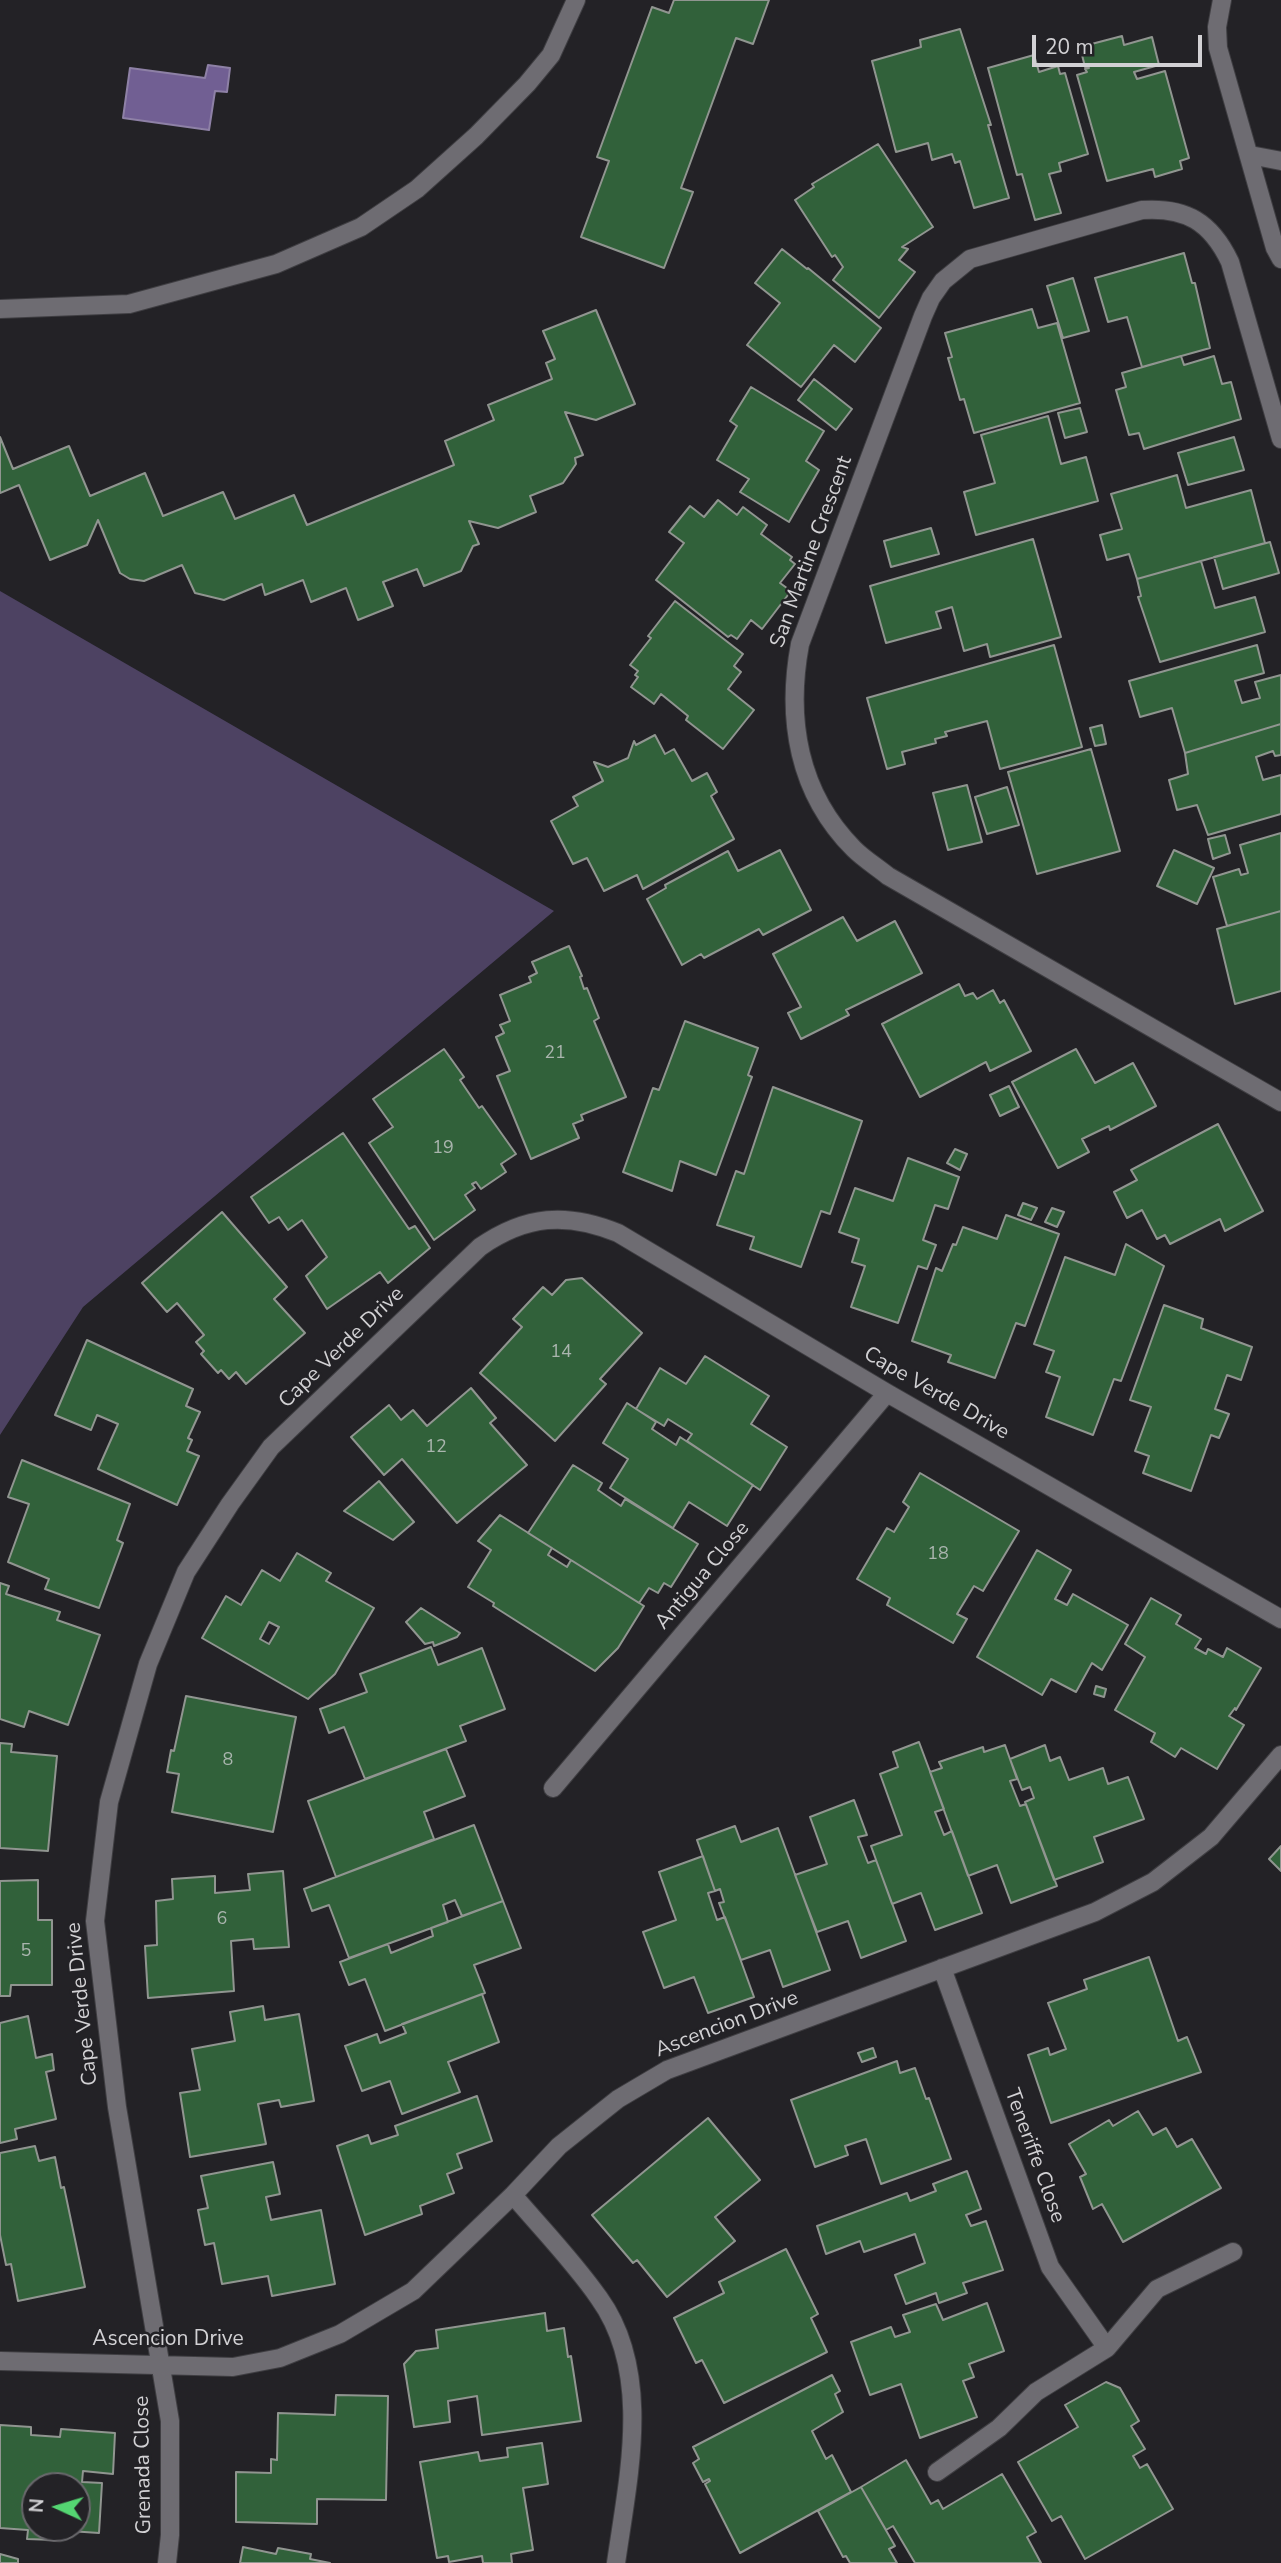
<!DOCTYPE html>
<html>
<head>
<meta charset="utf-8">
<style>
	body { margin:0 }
	#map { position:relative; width:1281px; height:2563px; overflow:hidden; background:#232226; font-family:"Nunito Sans",sans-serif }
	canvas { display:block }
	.north { position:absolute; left:21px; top:2472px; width:70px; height:70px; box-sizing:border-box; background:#232226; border:2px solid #69686c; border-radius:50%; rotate:274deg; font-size:19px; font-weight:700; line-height:28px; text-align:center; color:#d2d1d4 }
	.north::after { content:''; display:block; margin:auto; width:24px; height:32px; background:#54d672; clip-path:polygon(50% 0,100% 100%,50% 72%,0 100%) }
	.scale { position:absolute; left:1032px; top:35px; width:170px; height:32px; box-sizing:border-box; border:4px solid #d2d1d4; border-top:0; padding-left:9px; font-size:21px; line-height:24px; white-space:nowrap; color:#d2d1d4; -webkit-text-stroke:5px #232226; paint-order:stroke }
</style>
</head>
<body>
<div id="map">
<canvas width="1281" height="2563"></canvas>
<div class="north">N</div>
<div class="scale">20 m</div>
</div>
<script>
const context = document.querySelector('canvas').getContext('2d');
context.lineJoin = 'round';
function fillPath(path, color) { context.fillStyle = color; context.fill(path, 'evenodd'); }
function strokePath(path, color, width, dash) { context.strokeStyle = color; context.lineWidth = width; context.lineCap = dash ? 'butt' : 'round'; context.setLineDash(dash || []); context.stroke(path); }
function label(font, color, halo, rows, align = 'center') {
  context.font = font + ' "Nunito Sans",sans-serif'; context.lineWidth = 5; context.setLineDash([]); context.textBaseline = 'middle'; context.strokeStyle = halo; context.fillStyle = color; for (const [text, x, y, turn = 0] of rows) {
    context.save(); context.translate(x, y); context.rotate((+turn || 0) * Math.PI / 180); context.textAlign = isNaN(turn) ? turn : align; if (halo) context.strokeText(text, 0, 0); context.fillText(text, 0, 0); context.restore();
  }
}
const green = new Path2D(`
	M 0,591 L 554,911 L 83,1307 L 0,1435 Z`);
const water = new Path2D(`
	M 208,65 L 230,68 L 227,92 L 215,91 L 209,130 L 123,118 L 130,68 L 205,78 Z`);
const building = new Path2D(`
	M 674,0 L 769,0 L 753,44 L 736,38 L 681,188 L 693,192 L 664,268 L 581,237 L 609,161 L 597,157 L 652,7 L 669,13 Z
	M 960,29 L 991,125 L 988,125 L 1009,198 L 974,208 L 960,161 L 955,163 L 952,154 L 932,160 L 928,143 L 896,152 L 872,61 L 921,47 L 920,40 Z
	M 1122,36 L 1124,45 L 1152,37 L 1159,65 L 1134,72 L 1137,79 L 1165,71 L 1189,158 L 1180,161 L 1182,169 L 1155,177 L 1153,169 L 1107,181 L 1077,75 L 1087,72 L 1085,69 L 1089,68 L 1085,67 L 1080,47 Z
	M 1034,55 L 1039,72 L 1058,66 L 1060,74 L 1065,73 L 1088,154 L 1059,163 L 1061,171 L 1049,174 L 1061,213 L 1035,220 L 1022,174 L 1017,175 L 988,68 Z
	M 878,144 L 933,227 L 902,247 L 908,249 L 899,260 L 915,272 L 879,318 L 833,280 L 843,267 L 835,255 L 832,257 L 795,200 L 814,187 L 812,184 Z
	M 782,249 L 807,269 L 808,268 L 881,328 L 855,362 L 834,345 L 801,387 L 747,345 L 780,303 L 755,283 Z
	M 1184,253 L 1192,283 L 1195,283 L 1210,348 L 1142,367 L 1127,317 L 1108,322 L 1095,278 Z
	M 1073,278 L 1089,331 L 1063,338 L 1047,286 Z
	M 1032,309 L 1038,328 L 1057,323 L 1080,403 L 974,433 L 964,399 L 960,400 L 948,358 L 952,357 L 945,333 Z
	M 596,310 L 635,404 L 596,420 L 565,412 L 583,455 L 575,458 L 576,464 L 563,483 L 530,496 L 536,512 L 498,528 L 469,521 L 479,544 L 473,546 L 461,571 L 424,586 L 417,569 L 383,582 L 393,606 L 358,620 L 346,588 L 311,602 L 303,580 L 265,595 L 262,584 L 224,600 L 195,593 L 182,565 L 144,581 L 130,579 L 120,573 L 98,520 L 87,545 L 50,560 L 19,485 L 0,493 L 0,437 L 13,469 L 69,446 L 90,496 L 145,473 L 163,516 L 223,492 L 235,519 L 294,495 L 307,525 L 454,465 L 445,441 L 494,420 L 488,405 L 552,379 L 546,363 L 555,359 L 543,331 Z
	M 1181,356 L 1184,365 L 1214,356 L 1222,384 L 1231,382 L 1241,419 L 1144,449 L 1139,433 L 1129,435 L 1116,390 L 1126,387 L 1122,373 Z
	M 814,379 L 852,409 L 836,430 L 798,400 Z
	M 751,387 L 824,431 L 806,461 L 819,470 L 789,522 L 740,492 L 749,479 L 717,460 L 737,426 L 730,421 Z
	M 1080,408 L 1087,432 L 1065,438 L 1058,413 Z
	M 1048,416 L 1061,464 L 1086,457 L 1098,501 L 976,535 L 964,492 L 995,483 L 981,435 Z
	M 1234,437 L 1244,470 L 1188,485 L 1178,453 Z
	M 1177,475 L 1186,508 L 1251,490 L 1265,543 L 1137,579 L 1129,554 L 1107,560 L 1100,535 L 1122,529 L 1111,494 Z
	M 718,500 L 737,515 L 743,507 L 767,525 L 761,534 L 792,557 L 790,560 L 795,564 L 780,583 L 791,591 L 762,629 L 751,620 L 737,639 L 731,635 L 728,637 L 656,580 L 684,543 L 669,532 L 690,506 L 704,517 Z
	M 931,528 L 939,554 L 891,567 L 884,541 Z
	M 1033,539 L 1061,637 L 990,657 L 987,644 L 964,651 L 952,607 L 936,612 L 941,628 L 886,643 L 870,586 Z
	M 1270,542 L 1279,573 L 1223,589 L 1214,557 Z
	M 1201,561 L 1215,608 L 1255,597 L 1265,632 L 1160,662 L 1138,597 L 1141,596 L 1137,579 Z
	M 675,601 L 743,654 L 734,666 L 741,672 L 728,689 L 754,710 L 723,749 L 686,720 L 688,716 L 661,694 L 654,704 L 631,687 L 638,677 L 635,675 L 638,671 L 630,665 L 651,638 L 648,636 Z
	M 1054,645 L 1082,747 L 1000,769 L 987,721 L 945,732 L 947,736 L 935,739 L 936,743 L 902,752 L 905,764 L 887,769 L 867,698 Z
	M 1257,645 L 1264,673 L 1235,681 L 1242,703 L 1260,698 L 1255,682 L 1281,675 L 1281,724 L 1185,753 L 1172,708 L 1140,717 L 1129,681 Z
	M 1281,724 L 1281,755 L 1275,756 L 1273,751 L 1256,757 L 1263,780 L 1281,775 L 1281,814 L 1208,835 L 1197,805 L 1177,810 L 1169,780 L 1188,774 L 1185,753 Z
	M 1102,725 L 1106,744 L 1095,746 L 1090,728 Z
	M 655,735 L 665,754 L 674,749 L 692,781 L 707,773 L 717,792 L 711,796 L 734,839 L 643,889 L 637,875 L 604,891 L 587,858 L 573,864 L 551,821 L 578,806 L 573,797 L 603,781 L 594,762 L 608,767 L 628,758 L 634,741 L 636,745 Z
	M 1091,749 L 1120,851 L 1037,874 L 1008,772 Z
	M 967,785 L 982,842 L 948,850 L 933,793 Z
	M 1007,787 L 1019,825 L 987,834 L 975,797 Z
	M 1281,833 L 1281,911 L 1227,926 L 1213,877 L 1239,869 L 1241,875 L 1248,873 L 1240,845 Z
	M 1225,835 L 1230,853 L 1213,859 L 1208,839 Z
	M 780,850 L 811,910 L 763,935 L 759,929 L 704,958 L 701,954 L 682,965 L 647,899 L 666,888 L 665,885 L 728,851 L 738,871 Z
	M 1174,850 L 1214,868 L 1197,904 L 1157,886 Z
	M 1281,911 L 1281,991 L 1235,1004 L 1217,929 Z
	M 843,917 L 857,941 L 895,921 L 922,973 L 846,1010 L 849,1015 L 801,1039 L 788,1013 L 801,1007 L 773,954 Z
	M 569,946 L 582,976 L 580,977 L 584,989 L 587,988 L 599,1018 L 594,1021 L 626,1097 L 581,1115 L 583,1120 L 573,1124 L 579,1138 L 531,1159 L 497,1076 L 510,1071 L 496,1037 L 504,1033 L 500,1025 L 510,1021 L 500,995 L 531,982 L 529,977 L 537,973 L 532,962 Z
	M 959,984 L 965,996 L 973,993 L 977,999 L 993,990 L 1000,1003 L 1004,1000 L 1031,1051 L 990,1071 L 986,1062 L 920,1097 L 882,1024 Z
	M 685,1021 L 758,1048 L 748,1075 L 752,1077 L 716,1175 L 680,1161 L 672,1191 L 623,1172 L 653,1088 L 659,1090 Z
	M 444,1049 L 464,1077 L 460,1080 L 479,1108 L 482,1106 L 516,1154 L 501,1164 L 506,1172 L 481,1189 L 476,1182 L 472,1184 L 475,1188 L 465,1195 L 475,1210 L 434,1240 L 369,1143 L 393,1127 L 373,1099 Z
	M 1076,1049 L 1095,1083 L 1133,1063 L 1156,1106 L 1110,1130 L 1109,1126 L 1082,1139 L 1089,1152 L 1058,1168 L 1012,1082 Z
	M 1009,1086 L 1019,1107 L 1000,1116 L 990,1095 Z
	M 773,1087 L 862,1121 L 830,1214 L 821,1211 L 801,1267 L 750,1249 L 754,1237 L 717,1225 L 736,1171 L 744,1174 Z
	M 1218,1124 L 1263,1211 L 1225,1231 L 1220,1219 L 1170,1244 L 1165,1235 L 1157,1239 L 1142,1210 L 1127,1218 L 1114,1192 L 1137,1180 L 1131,1170 Z
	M 343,1133 L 409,1229 L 415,1226 L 430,1248 L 388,1283 L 380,1272 L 327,1309 L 306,1276 L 327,1257 L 302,1220 L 288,1230 L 279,1217 L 269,1223 L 251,1197 Z
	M 955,1149 L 967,1154 L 960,1170 L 947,1163 Z
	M 908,1158 L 959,1177 L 948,1209 L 935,1205 L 923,1240 L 936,1245 L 927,1269 L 918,1266 L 898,1323 L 851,1307 L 865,1266 L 852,1262 L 859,1239 L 839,1232 L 855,1188 L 893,1201 Z
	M 1023,1203 L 1037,1208 L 1031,1220 L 1018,1215 Z
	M 1052,1208 L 1064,1212 L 1057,1227 L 1045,1222 Z
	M 222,1212 L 287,1287 L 274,1299 L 305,1333 L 246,1384 L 236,1372 L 229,1379 L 221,1370 L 218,1373 L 201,1354 L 204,1351 L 196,1342 L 204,1335 L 177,1303 L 167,1312 L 142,1283 Z
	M 1006,1215 L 1059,1234 L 1025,1326 L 1016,1323 L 995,1378 L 948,1362 L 951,1355 L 912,1341 L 936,1268 L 942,1271 L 953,1244 L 956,1245 L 963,1227 L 997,1239 Z
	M 1126,1244 L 1164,1266 L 1121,1381 L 1114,1379 L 1093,1435 L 1046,1417 L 1060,1377 L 1046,1372 L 1054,1351 L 1034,1344 L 1065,1257 L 1115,1275 Z
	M 582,1278 L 642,1333 L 600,1379 L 606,1384 L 555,1441 L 480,1373 L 522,1327 L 513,1319 L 543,1287 L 552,1295 L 566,1280 Z
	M 1164,1305 L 1203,1319 L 1201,1328 L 1252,1347 L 1241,1380 L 1227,1375 L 1215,1409 L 1229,1414 L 1219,1438 L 1211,1435 L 1191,1491 L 1143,1473 L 1149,1456 L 1135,1451 L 1151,1407 L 1130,1400 Z
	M 87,1340 L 193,1389 L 186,1406 L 200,1412 L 188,1438 L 192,1440 L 187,1451 L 199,1456 L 177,1505 L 98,1469 L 118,1424 L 97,1415 L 91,1430 L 55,1415 Z
	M 705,1356 L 769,1396 L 751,1424 L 787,1447 L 760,1490 L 687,1441 L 692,1434 L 668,1419 L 664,1426 L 636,1409 L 660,1368 L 686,1384 Z
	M 471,1388 L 496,1418 L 490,1423 L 527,1465 L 457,1523 L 402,1459 L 384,1475 L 351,1437 L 389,1405 L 401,1420 L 413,1410 L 427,1426 Z
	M 627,1403 L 656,1422 L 652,1429 L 676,1445 L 680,1437 L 753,1485 L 727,1526 L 689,1502 L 673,1528 L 610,1488 L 628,1459 L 603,1443 Z
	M 22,1460 L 130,1504 L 117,1540 L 123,1543 L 99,1608 L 45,1589 L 49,1579 L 8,1562 L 29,1504 L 8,1497 Z
	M 573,1465 L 602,1483 L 598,1490 L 621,1506 L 625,1499 L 698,1544 L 671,1587 L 664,1583 L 658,1593 L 649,1588 L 639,1603 L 528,1533 Z
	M 920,1473 L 1019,1531 L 983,1591 L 974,1586 L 957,1614 L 967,1619 L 953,1643 L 887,1605 L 890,1598 L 857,1579 L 887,1528 L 894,1532 L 909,1507 L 903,1502 Z
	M 379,1481 L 414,1522 L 393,1540 L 344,1511 Z
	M 500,1515 L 552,1548 L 548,1555 L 567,1567 L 571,1560 L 644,1606 L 618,1648 L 595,1671 L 493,1606 L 494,1603 L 468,1587 L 491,1550 L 478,1541 Z
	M 1037,1550 L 1071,1570 L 1055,1599 L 1067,1605 L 1073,1594 L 1128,1625 L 1102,1670 L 1092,1663 L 1076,1692 L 1051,1679 L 1042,1695 L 977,1657 Z
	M 297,1553 L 331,1573 L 326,1581 L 374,1608 L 335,1674 L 308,1699 L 202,1638 L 226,1596 L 241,1605 L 262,1570 L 280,1581 ZM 269,1622 L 279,1627 L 269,1644 L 260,1639 Z
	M 0,1583 L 9,1586 L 6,1594 L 60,1612 L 57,1620 L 100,1635 L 68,1725 L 29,1711 L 24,1727 L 0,1719 Z
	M 1151,1598 L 1181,1615 L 1176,1624 L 1201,1639 L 1195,1648 L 1206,1654 L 1208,1649 L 1223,1657 L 1227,1648 L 1261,1668 L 1236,1710 L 1235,1708 L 1229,1716 L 1244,1725 L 1217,1769 L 1181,1748 L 1175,1757 L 1151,1742 L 1155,1733 L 1115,1710 L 1145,1657 L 1125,1644 Z
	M 421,1608 L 460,1633 L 457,1637 L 434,1646 L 433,1642 L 425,1644 L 406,1622 Z
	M 431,1647 L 438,1665 L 482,1648 L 505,1709 L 460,1726 L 466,1741 L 365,1779 L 344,1727 L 329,1733 L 320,1709 L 367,1692 L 360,1674 Z
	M 1096,1686 L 1106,1689 L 1104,1697 L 1094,1694 Z
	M 186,1696 L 296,1717 L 273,1832 L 172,1812 L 179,1774 L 167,1772 L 171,1750 L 174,1751 Z
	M 919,1742 L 944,1809 L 935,1812 L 944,1835 L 952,1831 L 982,1913 L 935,1930 L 921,1893 L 892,1904 L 871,1846 L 902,1835 L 880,1774 L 898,1767 L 893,1752 Z
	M 0,1743 L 12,1744 L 11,1752 L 57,1756 L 48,1851 L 0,1848 Z
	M 1005,1745 L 1017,1779 L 1010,1781 L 1020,1806 L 1026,1804 L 1057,1886 L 1011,1903 L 997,1865 L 968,1876 L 930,1772 L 942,1768 L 939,1762 L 983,1747 L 984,1752 Z
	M 1045,1745 L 1050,1761 L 1060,1757 L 1069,1780 L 1103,1768 L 1108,1784 L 1128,1777 L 1144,1819 L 1094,1837 L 1103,1862 L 1054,1880 L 1025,1802 L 1034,1798 L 1030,1787 L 1022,1790 L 1010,1759 Z
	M 446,1749 L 465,1796 L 424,1812 L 434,1839 L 336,1877 L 308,1801 Z
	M 854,1800 L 867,1835 L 858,1837 L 868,1863 L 876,1860 L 906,1941 L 861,1958 L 848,1921 L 817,1932 L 795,1875 L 827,1864 L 810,1817 Z
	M 474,1825 L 503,1901 L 462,1916 L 455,1900 L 443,1905 L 448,1922 L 349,1958 L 329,1905 L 312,1911 L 304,1889 Z
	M 735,1826 L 741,1842 L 778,1828 L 830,1970 L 783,1987 L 770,1950 L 741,1960 L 719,1903 L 724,1902 L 720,1889 L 715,1891 L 697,1840 Z
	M 1281,1846 L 1281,1871 L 1269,1859 Z
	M 703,1856 L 715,1891 L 708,1893 L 717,1920 L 725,1917 L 754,1997 L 708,2013 L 694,1977 L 664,1988 L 643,1932 L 676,1920 L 659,1872 Z
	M 283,1871 L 289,1947 L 254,1949 L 253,1939 L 231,1941 L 234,1991 L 148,1998 L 145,1946 L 157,1945 L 156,1901 L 173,1899 L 172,1879 L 215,1876 L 215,1893 L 250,1890 L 248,1874 Z
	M 38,1880 L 38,1920 L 52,1920 L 52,1985 L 11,1985 L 10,1996 L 0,1996 L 0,1881 Z
	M 503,1901 L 521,1948 L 474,1965 L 485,1993 L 385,2031 L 365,1979 L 349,1985 L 340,1962 L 388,1944 L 391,1953 L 433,1936 L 431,1928 Z
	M 1149,1957 L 1178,2041 L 1187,2037 L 1201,2072 L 1051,2123 L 1028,2055 L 1048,2048 L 1050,2055 L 1066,2049 L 1048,2003 L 1087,1989 L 1084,1980 Z
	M 482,1994 L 499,2042 L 448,2062 L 460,2092 L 402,2114 L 390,2081 L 362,2091 L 345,2046 L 377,2034 L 380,2043 L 406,2033 L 402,2024 Z
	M 263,2006 L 265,2020 L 299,2014 L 314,2101 L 281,2107 L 279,2100 L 258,2104 L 266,2144 L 190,2157 L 180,2093 L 200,2090 L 192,2049 L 235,2041 L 230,2012 Z
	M 28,2016 L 36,2058 L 52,2054 L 54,2070 L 46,2072 L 56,2119 L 15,2129 L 17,2139 L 0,2143 L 0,2023 Z
	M 873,2048 L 876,2057 L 862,2062 L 858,2053 Z
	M 897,2061 L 900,2073 L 915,2068 L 926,2099 L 929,2098 L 951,2159 L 881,2184 L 866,2139 L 845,2146 L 848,2155 L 815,2167 L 791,2100 Z
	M 477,2096 L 492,2141 L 457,2154 L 462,2168 L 447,2174 L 454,2193 L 420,2206 L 422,2214 L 365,2235 L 337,2146 L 368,2135 L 371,2144 L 398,2135 L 395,2126 Z
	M 1138,2111 L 1153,2135 L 1166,2128 L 1177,2147 L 1192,2139 L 1221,2188 L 1123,2242 L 1102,2204 L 1093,2209 L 1080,2177 L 1086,2174 L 1069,2144 L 1109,2120 L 1113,2126 Z
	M 708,2118 L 760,2180 L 715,2217 L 735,2241 L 667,2297 L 637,2260 L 633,2263 L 592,2215 Z
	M 35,2146 L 39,2161 L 55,2157 L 61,2188 L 64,2187 L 85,2287 L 18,2301 L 11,2264 L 6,2265 L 0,2235 L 0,2153 Z
	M 273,2162 L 280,2194 L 266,2197 L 271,2220 L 321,2210 L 335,2284 L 272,2296 L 268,2276 L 222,2284 L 214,2243 L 205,2245 L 198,2210 L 208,2208 L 201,2176 Z
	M 967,2171 L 981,2209 L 966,2215 L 971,2226 L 986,2221 L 1003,2270 L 963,2283 L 967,2293 L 939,2303 L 936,2293 L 906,2304 L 895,2275 L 925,2263 L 915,2234 L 864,2252 L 860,2241 L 826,2254 L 817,2226 L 907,2193 L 910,2201 L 936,2191 L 933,2184 Z
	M 786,2249 L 818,2314 L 811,2318 L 827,2352 L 724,2403 L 702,2360 L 696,2363 L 674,2318 L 724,2293 L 719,2282 Z
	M 987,2303 L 1004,2351 L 969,2364 L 974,2377 L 963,2381 L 977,2417 L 920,2438 L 901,2384 L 870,2395 L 851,2342 L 891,2327 L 895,2337 L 910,2332 L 903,2315 L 936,2304 L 943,2320 Z
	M 545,2313 L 547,2331 L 564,2328 L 568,2357 L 571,2356 L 581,2421 L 482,2435 L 477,2396 L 448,2401 L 450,2422 L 414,2427 L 404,2364 L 416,2351 L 438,2348 L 436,2330 Z
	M 832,2375 L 840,2391 L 835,2394 L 843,2412 L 812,2431 L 826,2459 L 832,2455 L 851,2492 L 740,2553 L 705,2484 L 710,2481 L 709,2479 L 703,2482 L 693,2463 L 699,2459 L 693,2447 Z
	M 1106,2382 L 1120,2388 L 1139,2421 L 1131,2426 L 1145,2449 L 1133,2456 L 1140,2468 L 1147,2464 L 1173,2509 L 1085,2559 L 1061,2516 L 1052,2521 L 1018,2462 L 1078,2427 L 1065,2405 Z
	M 336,2395 L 388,2396 L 386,2500 L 317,2499 L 317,2524 L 236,2522 L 236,2472 L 271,2473 L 271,2459 L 277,2460 L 278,2413 L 335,2415 Z
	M 0,2425 L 31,2427 L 31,2435 L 60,2437 L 61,2429 L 115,2433 L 113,2474 L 83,2471 L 82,2482 L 102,2483 L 99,2533 L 55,2530 L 55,2540 L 27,2539 L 28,2530 L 0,2528 ZM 35,2486 L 77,2486 L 77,2528 L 35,2528 Z
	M 542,2443 L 548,2484 L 523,2488 L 533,2550 L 511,2554 L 512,2563 L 483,2563 L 482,2556 L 449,2562 L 448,2556 L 437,2558 L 420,2462 L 478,2452 L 480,2461 L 508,2457 L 507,2448 Z
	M 906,2460 L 931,2504 L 938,2500 L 943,2509 L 1002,2474 L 1036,2532 L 1027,2537 L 1041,2563 L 915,2563 L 893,2526 L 886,2530 L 861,2487 Z
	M 861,2487 L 895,2546 L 889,2549 L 897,2563 L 850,2563 L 846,2556 L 843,2557 L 818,2511 Z
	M 243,2547 L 276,2554 L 278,2548 L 311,2554 L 310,2559 L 330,2563 L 240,2563 Z
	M 0,2554 L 18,2559 L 18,2563 L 0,2563 Z`);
const lane = new Path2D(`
	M 0,309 L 129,304 L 276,264 L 361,227 L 417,189 L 476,136 L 527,84 L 551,55 L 576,0`);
const street = new Path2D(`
	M 1222,0 L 1217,27 L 1218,48 L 1275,248 L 1281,259
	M 1250,155 L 1281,161
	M 1281,439 L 1230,262 C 1211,222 1186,207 1142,210 L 970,259 L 943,281 L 931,298 L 923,316 L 800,644 C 786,719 798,793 854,849 C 864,859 877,867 888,876 L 1281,1102
	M 553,1788 L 887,1393
	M 942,1968 L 1050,2267 L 1107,2348
	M 513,2195 C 542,2229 574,2262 599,2298 C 653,2373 628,2478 616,2563
	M 0,2361 L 233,2367 L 280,2358 L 340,2334 L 413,2291 L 513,2195 L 559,2146 L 618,2099 L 667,2070 L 1095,1912 L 1153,1882 L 1211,1837 L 1281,1755
	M 937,2472 L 999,2428 L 1036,2392 L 1107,2348 L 1157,2289 L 1233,2252
	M 167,2563 L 170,2535 L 170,2421 L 117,2107 L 95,1921 L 109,1802 L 148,1664 L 186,1572 L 230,1504 L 271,1447 L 480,1247 C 526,1215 567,1212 618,1233 L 887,1393 L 1281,1619`);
const numberNames = [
	["21",555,1054],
	["19",443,1149],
	["14",561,1353],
	["12",436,1448],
	["18",938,1555],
	["8",228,1761],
	["6",222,1920],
	["5",26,1952]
];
const streetNames = [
	["San Martine Crescent",812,552,-70],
	["Cape Verde Drive",342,1348,-44],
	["Cape Verde Drive",936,1394,30],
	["Antigua Close",703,1576,-50],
	["Cape Verde Drive",83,2004,-96],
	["Ascencion Drive",727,2025,-21],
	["Teneriffe Close",1034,2156,70],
	["Ascencion Drive",168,2340],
	["Grenada Close",144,2465,-91]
];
fillPath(green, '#4d4262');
fillPath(water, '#715f93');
strokePath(water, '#8e81a6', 2);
fillPath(building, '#31613a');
strokePath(building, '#909590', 2);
strokePath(lane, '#3f3e42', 20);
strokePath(street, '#3f3e42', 20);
strokePath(lane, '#6e6c72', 18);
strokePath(street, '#6e6c72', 18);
label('18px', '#aab5ae', null, numberNames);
label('21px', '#d2d1d4', '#232226', streetNames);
</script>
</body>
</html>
